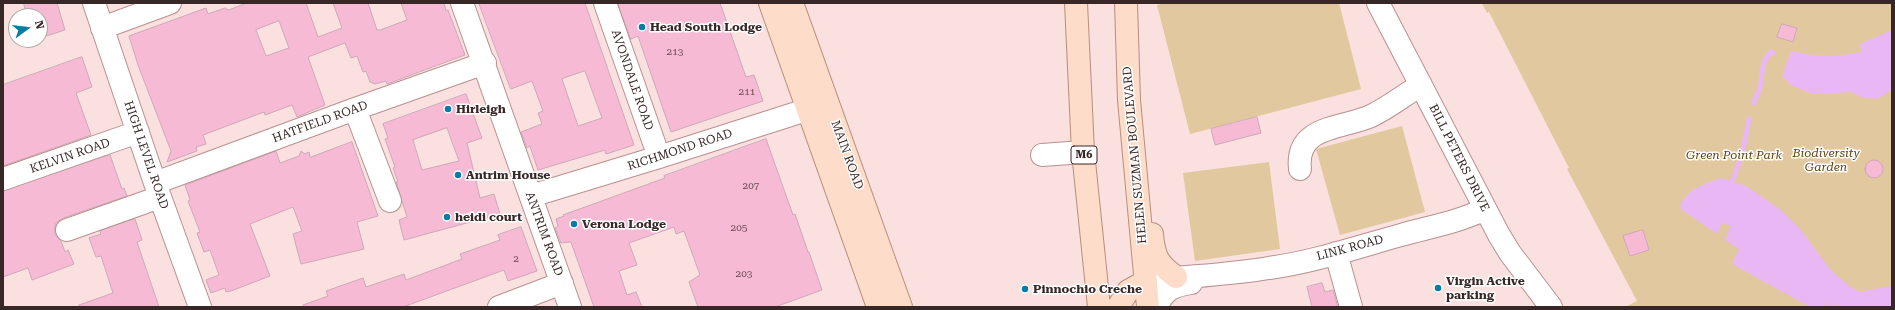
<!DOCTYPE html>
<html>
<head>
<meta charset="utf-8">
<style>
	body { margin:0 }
	#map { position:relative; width:1895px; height:310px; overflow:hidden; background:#fae0df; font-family:"Roboto Serif",serif }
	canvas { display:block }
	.frame { position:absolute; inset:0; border:4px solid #382727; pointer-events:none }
	.north { position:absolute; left:8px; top:8px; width:40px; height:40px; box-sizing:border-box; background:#fff; border:1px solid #afa9a9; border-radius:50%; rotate:75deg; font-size:11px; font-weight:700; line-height:16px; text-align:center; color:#382727 }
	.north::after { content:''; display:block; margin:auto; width:14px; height:18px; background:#077ca4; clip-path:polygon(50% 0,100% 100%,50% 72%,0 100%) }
</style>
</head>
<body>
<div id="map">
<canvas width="1895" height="310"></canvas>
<div class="frame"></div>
<div class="north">N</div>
</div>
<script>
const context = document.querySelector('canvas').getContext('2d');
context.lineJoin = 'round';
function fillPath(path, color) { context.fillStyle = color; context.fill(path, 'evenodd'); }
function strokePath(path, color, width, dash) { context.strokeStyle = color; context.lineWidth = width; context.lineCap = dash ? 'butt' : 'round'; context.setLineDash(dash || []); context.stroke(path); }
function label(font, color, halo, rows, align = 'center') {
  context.font = font + ' "Roboto Serif",serif'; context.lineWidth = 3; context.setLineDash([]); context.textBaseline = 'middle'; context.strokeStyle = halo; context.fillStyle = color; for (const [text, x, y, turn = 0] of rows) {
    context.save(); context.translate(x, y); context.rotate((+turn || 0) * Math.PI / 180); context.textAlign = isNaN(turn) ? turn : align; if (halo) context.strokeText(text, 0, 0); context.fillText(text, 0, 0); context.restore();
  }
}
const green = new Path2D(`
	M 1164,3 L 1339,3 L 1361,89 L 1190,134 L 1157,5 Z
	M 1482,3 L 1892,3 L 1892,307 L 1625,307 L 1637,301 L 1567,169 L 1569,168 L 1489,12 L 1487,13 Z
	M 1402,126 L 1425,212 L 1340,235 L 1316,149 Z
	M 1269,162 L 1280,249 L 1195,261 L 1183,173 Z`);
const water = new Path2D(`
	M 1892,30 L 1892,90 L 1877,99 L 1860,97 L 1852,92 L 1812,94 L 1791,85 L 1782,76 L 1791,51 C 1815,57 1838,57 1862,52 L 1860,44 Z
	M 1721,178 L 1746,186 L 1781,210 L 1801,230 L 1830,269 L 1849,286 L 1859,292 L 1892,286 L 1892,307 L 1831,307 L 1826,303 L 1823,307 L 1810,307 L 1732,264 L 1739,249 L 1725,240 L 1731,226 L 1722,223 L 1717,234 L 1682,210 L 1680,206 C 1688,188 1704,184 1721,178 Z`);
const stream = new Path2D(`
	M 1754,103 C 1755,98 1759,93 1760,88 C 1763,75 1760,63 1771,52 L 1773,53
	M 1732,181 C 1741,161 1745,141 1749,119`);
const building = new Path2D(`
	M 24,3 L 57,3 L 65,30 L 40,38 L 40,16 L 27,16 Z
	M 247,3 L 306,3 L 318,37 L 342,28 L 333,3 L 368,3 L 377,30 L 380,30 L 407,20 L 401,3 L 444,3 L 446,11 L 448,10 L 465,55 L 387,84 L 386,81 L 375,84 L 370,82 L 366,71 L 363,72 L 357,56 L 351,58 L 345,43 L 308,57 L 325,105 L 297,117 L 292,105 L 265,115 L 264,112 L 203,135 L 206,144 L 196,147 L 197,151 L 167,162 L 171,151 L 138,65 L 129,36 L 206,8 L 208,14 L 225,8 L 228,10 ZM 279,21 L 289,48 L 266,56 L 256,30 Z
	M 479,3 L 585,3 L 634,145 L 606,154 L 605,150 L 538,170 L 530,146 L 527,148 L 521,132 L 542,124 L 538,113 L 543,111 L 532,81 L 511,89 ZM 585,71 L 602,118 L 578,126 L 562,79 Z
	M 618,3 L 720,3 L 746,77 L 754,75 L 763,101 L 671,132 L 638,36 L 631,39 Z
	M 1782,24 L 1797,28 L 1793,42 L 1777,37 Z
	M 82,57 L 92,87 L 76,93 L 91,135 L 3,166 L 3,85 Z
	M 466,94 L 482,138 L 467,143 L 480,198 L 494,194 L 500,214 L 404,240 L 399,220 L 407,217 L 396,182 L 398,182 L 393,168 L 395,167 L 385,139 L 388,138 L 383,124 ZM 447,128 L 459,161 L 422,170 L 413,140 Z
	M 1257,117 L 1261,133 L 1215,145 L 1211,129 Z
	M 766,139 L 793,215 L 795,214 L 808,252 L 809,252 L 822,290 L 775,307 L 698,307 L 689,282 L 700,275 L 684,231 L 676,234 L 674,227 L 629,243 L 637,265 L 619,271 L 627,295 L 636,292 L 642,307 L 594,307 L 571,242 L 561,243 L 555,228 L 558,226 L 556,219 L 564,216 L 563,215 L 665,178 L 664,176 Z
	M 352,142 L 378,216 L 357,222 L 364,249 L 301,264 L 293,234 L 302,231 L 293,207 L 250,224 L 270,276 L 231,291 L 226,292 L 225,288 L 211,293 L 206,280 L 219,275 L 210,250 L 204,252 L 197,233 L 200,232 L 188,201 L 190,200 L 185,185 L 276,151 L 280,163 L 299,156 L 301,151 L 305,154 L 309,152 L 310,157 Z
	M 110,155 L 122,189 L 124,188 L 127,196 L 63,218 L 56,223 L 55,227 L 55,235 L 61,241 L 65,252 L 68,250 L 74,264 L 32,280 L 28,268 L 3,277 L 3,191 Z
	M1865 169a9 9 0 1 1 18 0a9 9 0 1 1-18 0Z
	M 135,219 L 142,240 L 137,242 L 159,307 L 79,307 L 79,305 L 113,293 L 101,256 L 96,257 L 89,238 L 101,234 L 100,231 Z
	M 521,227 L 537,271 L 508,281 L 504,270 L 403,307 L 304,307 L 303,305 L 328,296 L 326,291 L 363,278 L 366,287 L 404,274 L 406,280 L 462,259 L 460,254 L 500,240 L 498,235 Z
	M 1643,230 L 1649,250 L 1630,256 L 1623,236 Z
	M 1322,283 L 1325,292 L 1333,290 L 1338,307 L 1312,307 L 1307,287 Z`);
const minor = new Path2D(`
	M 94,3 L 155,183 L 200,307
	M 462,3 L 570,307
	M 605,3 L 659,157
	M 1378,3 L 1499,235 L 1510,253 L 1551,307
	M 102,28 L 170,3
	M 355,109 L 390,201
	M 1042,155 L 1083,152
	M 1300,169 C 1295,125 1342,129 1371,116 C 1388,108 1404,95 1421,85
	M 3,179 L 138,132
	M 155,183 L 355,109 L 485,63
	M 531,196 L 659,157 L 825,104
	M 67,230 L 160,197
	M 1336,253 L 1351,307
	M 1146,281 C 1187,276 1228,275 1269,268 C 1313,262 1358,247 1401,235 C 1429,227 1459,222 1485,209
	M 499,307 L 562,283
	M 1156,307 C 1165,290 1171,286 1191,283`);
const major = new Path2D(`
	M 770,3 L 878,307
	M 792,3 L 901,307
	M 1076,3 L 1083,152 L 1099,307
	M 1126,3 L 1129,100 L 1148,307
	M 1152,234 C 1154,257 1158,264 1176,277
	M 1118,307 L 1128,291 L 1146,281`);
const markers = [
	[642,27,4,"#077ca4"],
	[448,109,4,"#077ca4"],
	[458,175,4,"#077ca4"],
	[447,217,4,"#077ca4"],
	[574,224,4,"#077ca4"],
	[1438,288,4,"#077ca4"],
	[1025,289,4,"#077ca4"]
];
const numberNames = [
	["213",675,52],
	["211",747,92],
	["207",751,186],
	["205",739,228],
	["2",516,259],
	["203",744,274]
];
const shields = [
	[1084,155,26]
];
const shieldNames = [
	["M6",1084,155]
];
const poiNames = [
	["Head South Lodge",650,27],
	["Hirleigh",456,109],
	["Antrim House",466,175],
	["heidi court",455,217],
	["Verona Lodge",582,224],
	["Virgin Active",1446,281],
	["parking",1446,295],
	["Pinnochio Creche",1033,289]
];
const streetNames = [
	["AVONDALE ROAD",632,80,71],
	["HATFIELD ROAD",320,122,-20],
	["RICHMOND ROAD",680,150,-18],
	["HIGH LEVEL ROAD",146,155,71],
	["MAIN ROAD",847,155,70],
	["HELEN SUZMAN BOULEVARD",1135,155,-95],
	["KELVIN ROAD",70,156,-19],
	["BILL PETERS DRIVE",1459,158,63],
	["ANTRIM ROAD",544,234,70],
	["LINK ROAD",1350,248,-15]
];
const parkNames = [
	["Biodiversity",1826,153],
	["Garden",1826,167],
	["Green Point Park",1734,155]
];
fillPath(green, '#e2c89e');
fillPath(water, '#e9b8f4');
strokePath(stream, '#e9b8f4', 5);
fillPath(building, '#f6bad5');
strokePath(building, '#cea8b9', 1);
strokePath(minor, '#b9908f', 24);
strokePath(major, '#b78e7a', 24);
strokePath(minor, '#fff', 22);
strokePath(major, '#fddcca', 22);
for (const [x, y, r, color] of markers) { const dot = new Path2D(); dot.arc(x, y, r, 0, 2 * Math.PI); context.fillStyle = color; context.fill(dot); strokePath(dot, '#fff', 1.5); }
label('10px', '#684c52', null, numberNames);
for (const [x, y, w] of shields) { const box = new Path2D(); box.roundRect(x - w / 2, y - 9, w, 18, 3); context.fillStyle = '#fff'; context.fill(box); strokePath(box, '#382727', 1); }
label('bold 11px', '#382727', null, shieldNames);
label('bold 12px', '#382727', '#fff', poiNames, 'left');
label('12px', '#382727', '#fff', streetNames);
label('italic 12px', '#5e440d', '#fff', parkNames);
</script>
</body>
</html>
